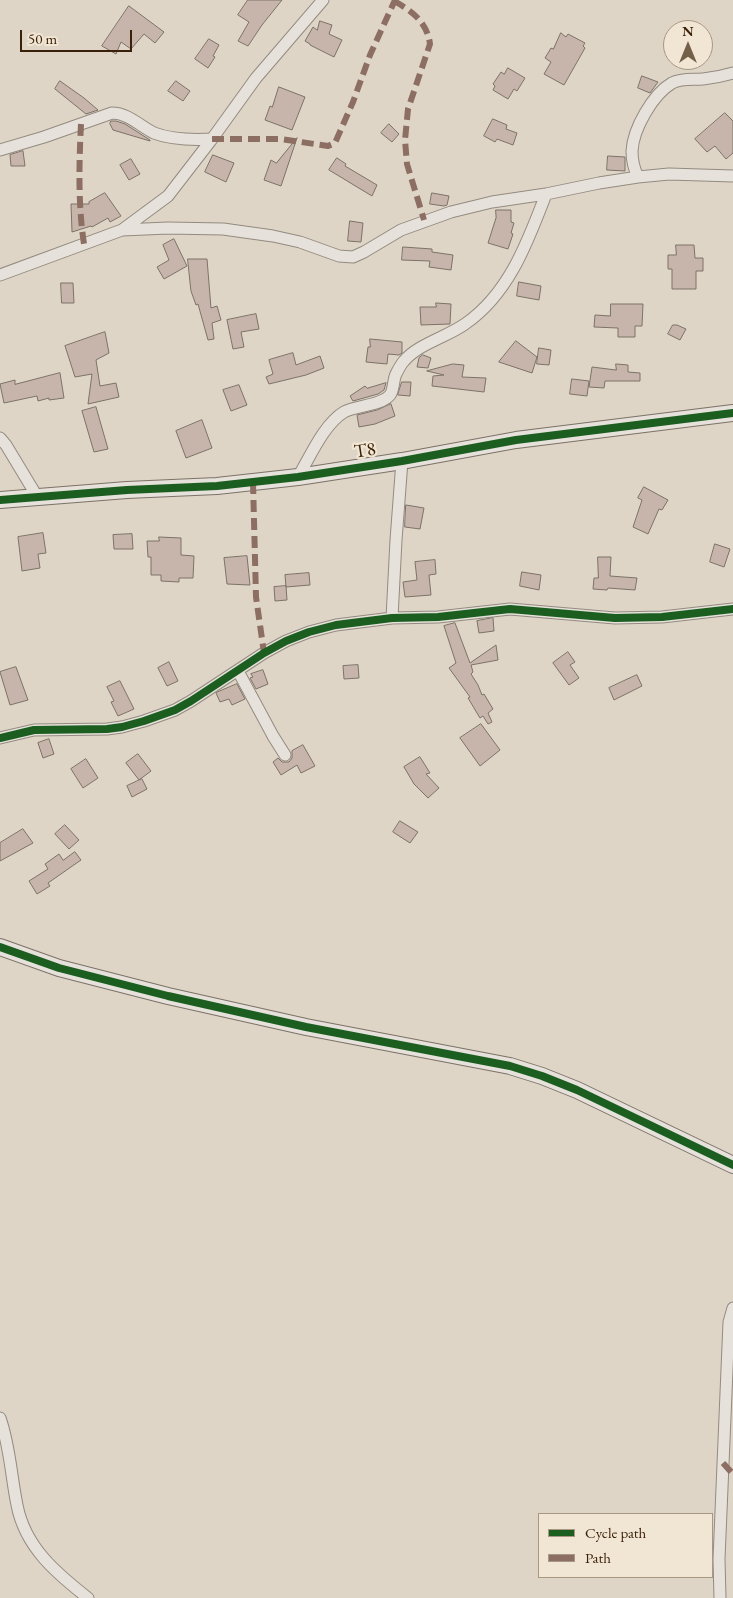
<!DOCTYPE html>
<html>
<head>
<meta charset="utf-8">
<style>
	body { margin:0 }
	#map { position:relative; width:733px; height:1598px; overflow:hidden; background:#ded5c6; font-family:"EB Garamond",serif }
	canvas { display:block }
	.legend { position:absolute; left:538px; top:1513px; width:175px; height:65px; box-sizing:border-box; background:#f1e6d3; border:1px solid #a89782; margin:0; padding:6px 9px; list-style:none; font-size:15px; color:#3b2009 }
	.legend li { display:flex; align-items:center; gap:10px; height:25px }
	.legend b { width:25px; border:1px solid #a89782 }
	.north { position:absolute; left:663px; top:20px; width:50px; height:50px; box-sizing:border-box; background:#f1e6d3; border:1px solid #a89782; border-radius:50%; rotate:0deg; font-size:14px; font-weight:700; line-height:20px; text-align:center; color:#3b2009 }
	.north::after { content:''; display:block; margin:auto; width:18px; height:22px; background:#745f4b; clip-path:polygon(50% 0,100% 100%,50% 72%,0 100%) }
	.scale { position:absolute; left:20px; top:30px; width:112px; height:22px; box-sizing:border-box; border:2px solid #3b2009; border-top:0; padding-left:6px; font-size:15px; line-height:18px; white-space:nowrap; color:#3b2009; -webkit-text-stroke:4px #f1e6d3; paint-order:stroke }
</style>
</head>
<body>
<div id="map">
<canvas width="733" height="1598"></canvas>
<ul class="legend">
<li><b style="height:6px;background:#1b5e20"></b>Cycle path</li>
<li><b style="height:6px;background:#8d6e63"></b>Path</li>
</ul>
<div class="north">N</div>
<div class="scale">50 m</div>
</div>
<script>
const context = document.querySelector('canvas').getContext('2d');
context.lineJoin = 'round';
function fillPath(path, color) { context.fillStyle = color; context.fill(path, 'evenodd'); }
function strokePath(path, color, width, dash) { context.strokeStyle = color; context.lineWidth = width; context.lineCap = dash ? 'butt' : 'round'; context.setLineDash(dash || []); context.stroke(path); }
function label(font, color, halo, rows, align = 'center') {
  context.font = font + ' "EB Garamond",serif'; context.lineWidth = 4.5; context.setLineDash([]); context.textBaseline = 'middle'; context.strokeStyle = halo; context.fillStyle = color; for (const [text, x, y, turn = 0] of rows) {
    context.save(); context.translate(x, y); context.rotate((+turn || 0) * Math.PI / 180); context.textAlign = isNaN(turn) ? turn : align; if (halo) context.strokeText(text, 0, 0); context.fillText(text, 0, 0); context.restore();
  }
}
const building = new Path2D(`
	M 248,0 L 282,0 L 262,25 L 248,46 L 238,41 L 249,22 L 238,15 Z
	M 129,6 L 164,32 L 155,43 L 144,34 L 131,49 L 121,42 L 116,54 L 102,46 Z
	M 320,21 L 332,25 L 329,34 L 342,40 L 334,57 L 310,45 L 310,44 L 305,41 L 313,27 L 317,30 Z
	M 561,33 L 566,37 L 568,34 L 585,43 L 583,46 L 585,48 L 564,85 L 544,74 L 551,62 L 545,58 L 551,48 L 553,49 Z
	M 209,39 L 219,45 L 213,56 L 215,57 L 208,68 L 195,59 Z
	M 508,68 L 525,78 L 517,91 L 514,89 L 508,99 L 493,90 L 495,86 L 493,84 L 501,72 L 504,74 Z
	M 642,76 L 658,82 L 650,93 L 638,88 Z
	M 60,81 L 84,98 L 98,110 L 86,114 L 55,89 Z
	M 176,81 L 190,91 L 183,101 L 168,91 Z
	M 279,87 L 305,97 L 292,130 L 265,120 L 270,106 L 272,107 Z
	M 725,113 L 733,121 L 733,153 L 726,159 L 715,146 L 707,152 L 695,139 Z
	M 493,119 L 507,125 L 506,129 L 517,133 L 513,145 L 497,139 L 495,142 L 484,136 Z
	M 111,121 L 116,121 L 125,124 L 150,140 L 150,141 L 113,130 L 110,124 Z
	M 389,124 L 399,134 L 392,142 L 381,133 Z
	M 297,138 L 281,186 L 264,180 L 271,160 L 276,163 Z
	M 23,151 L 25,166 L 11,166 L 10,155 Z
	M 213,155 L 234,163 L 226,182 L 205,172 Z
	M 608,156 L 625,157 L 625,171 L 607,170 Z
	M 337,158 L 346,164 L 345,166 L 377,185 L 372,196 L 329,170 Z
	M 131,159 L 140,174 L 129,180 L 120,165 Z
	M 105,193 L 121,216 L 110,222 L 108,218 L 92,227 L 91,226 L 72,232 L 71,204 L 89,204 L 89,202 Z
	M 432,193 L 449,196 L 447,205 L 444,206 L 430,204 Z
	M 496,210 L 511,210 L 511,222 L 514,223 L 511,233 L 513,234 L 508,249 L 488,243 L 496,218 Z
	M 350,221 L 363,223 L 361,242 L 348,241 Z
	M 174,239 L 187,266 L 164,279 L 157,267 L 169,260 L 163,245 Z
	M 676,245 L 694,245 L 695,258 L 703,258 L 703,271 L 696,271 L 696,289 L 672,289 L 672,269 L 668,269 L 668,255 L 676,255 Z
	M 403,247 L 432,249 L 432,252 L 453,255 L 451,270 L 429,267 L 430,261 L 402,260 Z
	M 188,259 L 207,259 L 211,308 L 217,306 L 221,320 L 212,323 L 214,339 L 208,340 L 198,304 L 196,305 L 191,291 Z
	M 519,282 L 541,286 L 539,300 L 517,296 Z
	M 61,283 L 73,283 L 74,303 L 62,303 Z
	M 436,303 L 451,304 L 450,324 L 421,325 L 420,307 L 436,307 Z
	M 611,304 L 643,304 L 642,326 L 635,326 L 635,337 L 618,337 L 618,328 L 594,327 L 595,315 L 610,316 Z
	M 256,314 L 259,329 L 241,332 L 244,347 L 233,349 L 227,320 Z
	M 673,325 L 677,325 L 686,329 L 680,340 L 668,334 Z
	M 105,332 L 109,353 L 96,360 L 100,386 L 116,383 L 119,397 L 88,404 L 92,374 L 75,377 L 65,346 Z
	M 370,339 L 402,342 L 402,353 L 399,355 L 388,354 L 387,364 L 366,362 L 368,347 L 370,347 Z
	M 516,341 L 537,357 L 532,373 L 499,362 Z
	M 539,348 L 551,350 L 549,365 L 537,364 Z
	M 293,353 L 296,365 L 320,356 L 324,368 L 306,375 L 269,384 L 266,377 L 273,374 L 269,360 Z
	M 423,355 L 431,358 L 428,368 L 417,367 L 419,358 Z
	M 453,364 L 464,365 L 462,377 L 486,378 L 484,392 L 432,386 L 433,376 L 444,375 L 427,371 Z
	M 616,364 L 628,365 L 628,372 L 640,373 L 640,381 L 605,381 L 604,388 L 589,387 L 592,367 L 616,370 Z
	M 60,373 L 64,398 L 49,400 L 49,398 L 38,401 L 37,396 L 4,403 L 0,384 L 15,380 L 15,384 Z
	M 572,379 L 589,381 L 587,396 L 570,394 Z
	M 402,382 L 411,382 L 410,396 L 398,395 Z
	M 386,383 L 384,390 L 378,394 L 353,401 L 350,396 L 365,386 L 367,388 Z
	M 239,385 L 247,405 L 231,411 L 223,390 Z
	M 391,404 L 395,416 L 375,424 L 359,427 L 357,415 L 377,410 Z
	M 96,407 L 108,449 L 94,452 L 82,411 Z
	M 202,420 L 212,448 L 186,458 L 176,431 Z
	M 644,487 L 668,500 L 662,510 L 659,509 L 648,534 L 633,527 L 642,500 L 638,498 Z
	M 406,505 L 424,508 L 420,529 L 405,527 Z
	M 43,533 L 46,553 L 38,554 L 40,568 L 22,571 L 18,537 Z
	M 132,534 L 133,549 L 114,549 L 113,535 Z
	M 159,537 L 181,538 L 181,555 L 194,556 L 193,578 L 179,578 L 179,582 L 161,581 L 161,575 L 151,575 L 151,557 L 148,557 L 147,541 L 159,541 Z
	M 715,544 L 730,549 L 724,567 L 710,562 Z
	M 247,556 L 250,585 L 227,584 L 224,558 Z
	M 598,557 L 611,557 L 610,576 L 637,578 L 635,590 L 608,588 L 607,590 L 593,589 L 594,578 L 598,578 Z
	M 435,560 L 436,574 L 429,575 L 431,595 L 405,597 L 403,582 L 417,580 L 415,562 Z
	M 522,572 L 541,575 L 539,590 L 520,586 Z
	M 309,573 L 310,585 L 286,587 L 285,575 Z
	M 286,586 L 287,600 L 275,601 L 274,587 Z
	M 493,618 L 494,631 L 479,633 L 477,621 Z
	M 455,623 L 470,663 L 496,645 L 498,660 L 471,665 L 473,672 L 471,674 L 478,685 L 482,695 L 484,694 L 493,709 L 488,713 L 492,722 L 488,724 L 483,716 L 480,718 L 468,698 L 470,697 L 449,668 L 456,663 L 444,626 Z
	M 568,652 L 575,662 L 570,665 L 579,678 L 569,685 L 553,663 Z
	M 169,662 L 178,681 L 167,686 L 158,668 Z
	M 358,665 L 359,678 L 344,679 L 343,666 Z
	M 16,667 L 28,700 L 10,705 L 0,672 Z
	M 263,670 L 268,684 L 256,689 L 250,678 L 253,677 L 251,674 Z
	M 637,675 L 642,686 L 614,700 L 609,688 Z
	M 120,681 L 134,709 L 118,716 L 111,702 L 114,701 L 107,687 Z
	M 237,684 L 245,699 L 232,705 L 229,699 L 220,702 L 216,693 Z
	M 481,724 L 500,750 L 480,766 L 460,738 Z
	M 49,739 L 54,754 L 43,758 L 38,743 Z
	M 303,745 L 315,766 L 301,773 L 297,765 L 281,775 L 273,762 L 278,758 L 282,762 L 289,762 L 292,758 L 292,751 Z
	M 138,754 L 151,771 L 139,780 L 126,763 Z
	M 420,757 L 430,773 L 426,774 L 439,788 L 428,798 L 414,784 L 404,767 Z
	M 86,759 L 98,778 L 83,788 L 71,769 Z
	M 142,779 L 147,789 L 132,797 L 127,786 Z
	M 400,821 L 418,832 L 410,843 L 393,832 Z
	M 65,825 L 79,840 L 69,849 L 55,834 Z
	M 23,829 L 33,843 L 0,861 L 0,843 Z
	M 75,852 L 81,860 L 48,883 L 50,886 L 37,894 L 29,881 L 48,869 L 45,864 L 59,854 L 63,860 Z`);
const street = new Path2D(`
	M 0,150 L 44,137 L 112,113 C 128,113 140,126 154,133 C 172,140 193,140 212,139
	M 638,177 C 634,169 632,160 632,151 C 633,129 653,94 672,83 C 682,78 692,80 703,79 C 713,78 723,76 733,73
	M 122,230 L 168,228 L 223,229 L 273,236 L 300,242 L 339,256 L 353,257 L 364,252 L 401,230 L 451,212 L 492,202 L 546,194 L 599,183 L 638,177 L 669,174 L 733,176
	M 0,275 L 122,230 L 168,196 L 212,139 L 256,78 L 323,0
	M 0,438 L 6,445 L 38,498
	M 298,477 C 310,457 324,424 344,412 C 356,405 381,406 390,395 C 394,390 393,380 396,374 C 398,370 401,364 404,361 C 418,344 447,337 465,324 C 509,294 528,241 546,194
	M 392,618 L 396,540 L 402,461
	M 238,671 L 273,736 L 285,755
	M 0,738 L 34,730 L 107,729 L 122,727 L 144,721 L 175,710 L 191,701 L 264,653 L 286,641 L 309,632 L 336,625 L 392,618 L 438,617 L 510,609 L 615,618 L 662,617 L 733,609
	M 0,1418 C 10,1446 11,1476 17,1505 C 25,1547 56,1573 88,1598
	M 720,1598 L 719,1559 L 729,1322 L 733,1308`);
const secondary = new Path2D(`
	M 0,500 L 127,490 L 217,486 L 298,477 L 402,461 L 516,440 L 733,413
	M 0,947 L 59,968 L 168,996 L 306,1027 L 510,1066 L 542,1076 L 577,1090 L 733,1165`);
const quiet = new Path2D(`
	M 394,1 C 412,11 427,22 430,44 L 408,109 L 405,140 L 407,164 L 424,220
	M 81,124 C 79,164 78,205 84,244
	M 212,139 L 281,139 L 328,146 L 335,143 L 353,102 L 370,55 L 395,0
	M 253,482 L 256,597 L 264,653
	M 723,1463 L 733,1474`);
const cycleway = new Path2D(`
	M 0,500 L 127,490 L 217,486 L 298,477 L 402,461 L 516,440 L 733,413
	M 0,738 L 34,730 L 107,729 L 122,727 L 144,721 L 175,710 L 191,701 L 264,653 L 286,641 L 309,632 L 336,625 L 392,618 L 438,617 L 510,609 L 615,618 L 662,617 L 733,609
	M 0,947 L 59,968 L 168,996 L 306,1027 L 510,1066 L 542,1076 L 577,1090 L 733,1165`);
const streetNames = [
	["T8",365,451,-9]
];
fillPath(building, '#c7b5ac');
strokePath(building, '#7c7267', 1);
strokePath(street, '#938b80', 13);
strokePath(secondary, '#7c7267', 18);
strokePath(street, '#e6e1da', 11);
strokePath(secondary, '#e6e1da', 16);
strokePath(quiet, '#8d6e63', 6, [12, 6]);
strokePath(cycleway, '#1b5e20', 8);
label('19px', '#3b2009', '#f1e6d3', streetNames);
</script>
</body>
</html>
